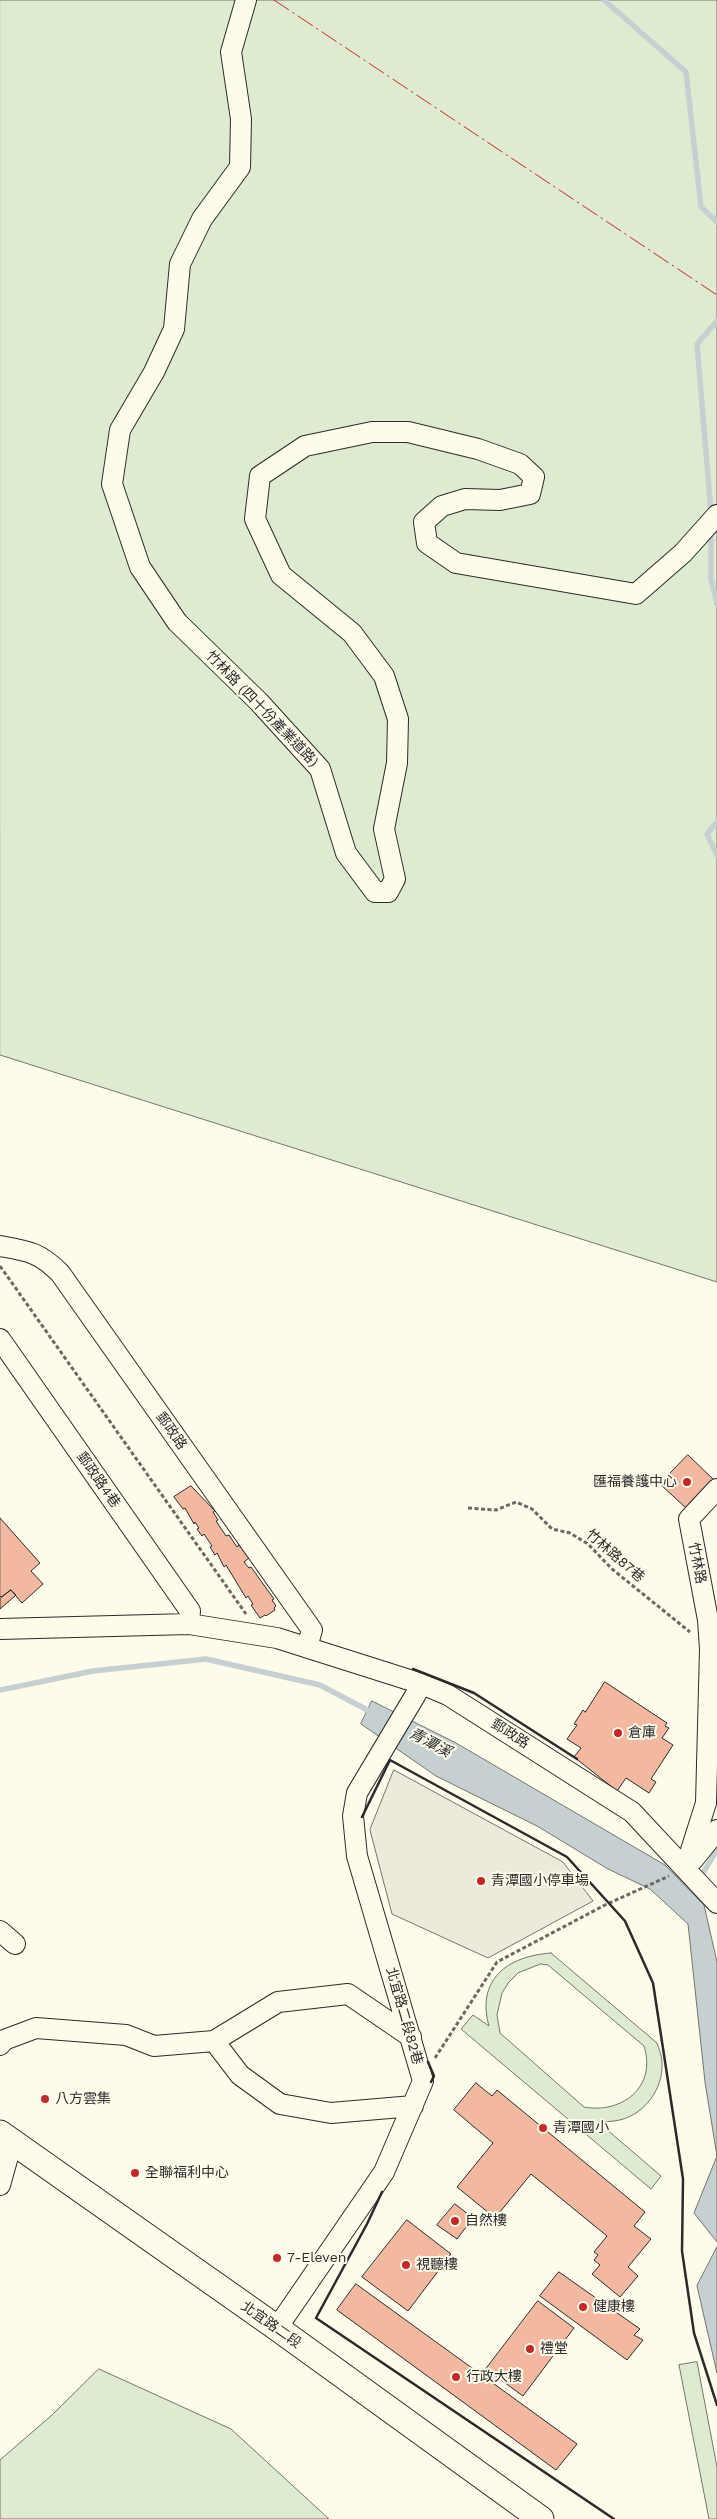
<!DOCTYPE html>
<html>
<head>
<meta charset="utf-8">
<style>
	body { margin:0 }
	canvas { display:block; background:#fdfbea }
</style>
</head>
<body>
<canvas width="717" height="2519"></canvas>
<script>
const context = document.querySelector('canvas').getContext('2d');
context.lineJoin = 'round';
function fillPath(path, color) { context.fillStyle = color; context.fill(path, 'evenodd'); }
function strokePath(path, color, width, dash) { context.strokeStyle = color; context.lineWidth = width; context.lineCap = dash ? 'butt' : 'round'; context.setLineDash(dash || []); context.stroke(path); }
function label(font, color, halo, rows, align = 'center') {
  context.font = font + ' "Work Sans","Noto Sans TC",sans-serif'; context.lineWidth = 4; context.setLineDash([]); context.textBaseline = 'middle'; context.strokeStyle = halo; context.fillStyle = color; for (const [text, x, y, turn = 0] of rows) {
    context.save(); context.translate(x, y); context.rotate((+turn || 0) * Math.PI / 180); context.textAlign = isNaN(turn) ? turn : align; if (halo) context.strokeText(text, 0, 0); context.fillText(text, 0, 0); context.restore();
  }
}
const green = new Path2D(`
	M 0,0 L 717,0 L 717,1282 L 0,1055 Z
	M 551,1953 L 657,2043 C 659,2049 662,2056 662,2062 C 664,2090 642,2118 614,2121 C 609,2122 603,2121 598,2122 L 661,2176 L 651,2189 L 461,2029 L 473,2015 L 489,2026 C 476,1980 507,1956 551,1953 ZM 541,1964 L 548,1965 L 644,2046 C 657,2087 622,2114 584,2107 L 500,2033 L 497,2015 L 502,1993 L 509,1982 L 518,1973 Z
	M 697,2362 L 717,2467 L 717,2519 L 709,2519 L 679,2365 Z
	M 99,2369 L 231,2429 L 329,2519 L 0,2519 L 0,2460 L 52,2415 Z`);
const parking = new Path2D(`
	M 394,1770 L 563,1862 L 593,1901 L 488,1958 L 392,1914 L 370,1830 Z`);
const water = new Path2D(`
	M 372,1701 L 456,1743 L 665,1865 L 704,1905 L 717,1962 L 717,2242 L 694,2213 L 717,2156 L 705,2082 L 688,1924 L 650,1889 L 608,1869 L 537,1826 L 436,1776 L 361,1724 Z
	M 717,2247 L 717,2373 L 697,2286 Z`);
const stream = new Path2D(`
	M 604,0 L 686,72 L 701,207 L 717,222
	M 711,513 L 697,344 L 717,321
	M 711,530 L 711,579 L 717,604
	M 717,822 L 707,834 L 717,855
	M 0,1690 L 93,1671 L 206,1659 L 320,1685 L 373,1713
	M 699,1880 L 717,1850`);
const building = new Path2D(`
	M 688,1455 L 714,1480 L 686,1508 L 660,1484 Z
	M 191,1486 L 215,1511 L 213,1512 L 218,1520 L 216,1521 L 226,1536 L 229,1535 L 237,1547 L 239,1545 L 249,1558 L 244,1562 L 249,1568 L 251,1567 L 274,1599 L 272,1600 L 276,1606 L 274,1608 L 275,1610 L 266,1616 L 265,1615 L 260,1618 L 251,1605 L 253,1604 L 248,1596 L 246,1598 L 226,1565 L 224,1567 L 217,1553 L 215,1555 L 210,1547 L 212,1546 L 204,1534 L 202,1536 L 197,1529 L 199,1528 L 195,1522 L 194,1524 L 185,1508 L 183,1509 L 174,1497 Z
	M 0,1518 L 40,1563 L 31,1571 L 43,1584 L 22,1603 L 11,1590 L 1,1597 L 0,1596 Z
	M 11,1590 L 16,1595 L 0,1609 L 0,1599 Z
	M 605,1682 L 667,1723 L 665,1726 L 669,1728 L 662,1738 L 673,1745 L 651,1779 L 656,1782 L 649,1793 L 626,1778 L 617,1791 L 574,1757 L 581,1748 L 567,1739 L 577,1725 L 574,1724 L 583,1710 L 585,1712 Z
	M 476,2083 L 492,2096 L 497,2090 L 645,2212 L 634,2226 L 651,2239 L 628,2267 L 638,2276 L 620,2297 L 592,2274 L 600,2265 L 594,2260 L 598,2255 L 594,2252 L 607,2236 L 531,2174 L 495,2218 L 457,2187 L 493,2143 L 454,2110 Z
	M 455,2204 L 473,2218 L 457,2239 L 437,2225 Z
	M 407,2220 L 451,2254 L 408,2311 L 362,2277 Z
	M 559,2272 L 640,2329 L 634,2335 L 643,2340 L 627,2360 L 540,2296 Z
	M 356,2284 L 577,2444 L 556,2470 L 337,2310 Z
	M 538,2301 L 574,2328 L 523,2396 L 486,2369 Z`);
const path = new Path2D(`
	M 0,1266 L 246,1614
	M 468,1508 L 496,1510 L 516,1502 L 532,1509 L 552,1529 L 570,1533 L 588,1544 L 612,1569 L 690,1632
	M 435,2058 L 497,1962 L 605,1905 L 669,1876`);
const minor = new Path2D(`
	M 246,0 L 231,52 L 241,119 L 240,167 L 202,219 L 180,264 L 174,329 L 154,372 L 120,430 L 112,484 L 140,567 L 177,622 L 259,702 L 320,769 L 346,853 L 375,892 L 388,892 L 395,879 L 384,829 L 397,763 L 398,719 L 384,676 L 352,633 L 281,575 L 255,519 L 260,476 L 305,446 L 372,432 L 408,432 L 478,449 L 520,464 L 534,477 L 530,494 L 500,500 L 465,499 L 442,506 L 424,522 L 427,543 L 456,563 L 636,594 L 683,553 L 717,515
	M 0,1246 C 28,1251 39,1252 60,1273 L 312,1630 L 307,1647
	M 0,1339 L 190,1611 L 189,1624
	M 0,1629 L 189,1624 L 277,1638 L 422,1684 L 448,1695 L 632,1812 L 717,1903
	M 693,1860 L 717,1830
	M 685,1869 L 706,1803 L 710,1649 L 708,1620 L 689,1519 L 717,1489
	M 0,1931 L 15,1944
	M 214,2041 L 278,2002 L 348,1994 L 411,2037
	M 0,2045 L 4,2040 L 36,2028 L 126,2035 L 154,2046 L 214,2041 L 240,2075 L 280,2104 L 331,2113 L 413,2106
	M 0,2185 L 12,2142
	M 277,2328 L 384,2172 L 423,2081 L 357,1856 L 353,1816 L 357,1793 L 422,1684`);
const major = new Path2D(`
	M 0,2133 L 277,2328 L 541,2519`);
const wall = new Path2D(`
	M 413,1669 L 474,1693 L 577,1759
	M 362,1817 L 390,1760 L 567,1857 L 625,1921 L 653,1983 L 683,2179 L 682,2251 L 694,2333 L 717,2405
	M 428,2062 L 434,2076 L 431,2082
	M 382,2192 L 367,2224 L 316,2318 L 614,2519`);
const power = new Path2D(`
	M 274,0 L 717,295`);
const markers = [
	[687,1482,5,"#c62828"],
	[618,1733,5,"#c62828"],
	[481,1881,5,"#c62828"],
	[45,2099,5,"#c62828"],
	[543,2128,5,"#c62828"],
	[135,2173,5,"#c62828"],
	[455,2221,5,"#c62828"],
	[277,2258,5,"#c62828"],
	[406,2265,5,"#c62828"],
	[583,2307,5,"#c62828"],
	[530,2349,5,"#c62828"],
	[456,2377,5,"#c62828"]
];
const streetNames = [
	["竹林路 (四十份產業道路)",262,709,46],
	["郵政路",171,1431,55],
	["郵政路4巷",98,1480,55],
	["竹林路87巷",615,1556,41],
	["竹林路",697,1563,79],
	["郵政路",510,1734,32],
	["北宜路二段82巷",404,2016,74],
	["北宜路二段",271,2325,35]
];
const poiNames = [
	["匯福養護中心",677,1482,"right"],
	["倉庫",628,1733],
	["青潭國小停車場",491,1881],
	["八方雲集",55,2099],
	["青潭國小",553,2128],
	["全聯福利中心",145,2173],
	["自然樓",465,2221],
	["7-Eleven",287,2258],
	["視聽樓",416,2265],
	["健康樓",593,2307],
	["禮堂",540,2349],
	["行政大樓",466,2377]
];
const waterNames = [
	["青潭溪",430,1743,28]
];
fillPath(green, '#deebd1');
strokePath(green, '#74746e', 1);
fillPath(parking, '#eceadb');
strokePath(parking, '#74746e', 1);
fillPath(water, '#c7d0d0');
strokePath(water, '#74746e', 1);
strokePath(stream, '#c7d0d0', 5.5);
fillPath(building, '#f2b8a0');
strokePath(building, '#2b2b2b', 1);
strokePath(minor, '#2b2b2b', 22);
strokePath(major, '#2b2b2b', 27);
strokePath(path, '#6a6964', 3, [4, 2.5]);
strokePath(minor, '#fdfbea', 20);
strokePath(major, '#fdfbea', 25);
strokePath(wall, '#2b2b2b', 2.5);
strokePath(power, '#c62828', 1, [18, 4, 2.5, 4]);
for (const [x, y, r, color] of markers) { const dot = new Path2D(); dot.arc(x, y, r, 0, 2 * Math.PI); context.fillStyle = color; context.fill(dot); strokePath(dot, '#fdfbea', 2); }
label('14px', '#2b2b2b', '#fdfbea', streetNames);
label('14px', '#2b2b2b', '#fdfbea', poiNames, 'left');
label('italic 15px', '#2b2b2b', '#fdfbea', waterNames);
</script>
</body>
</html>
